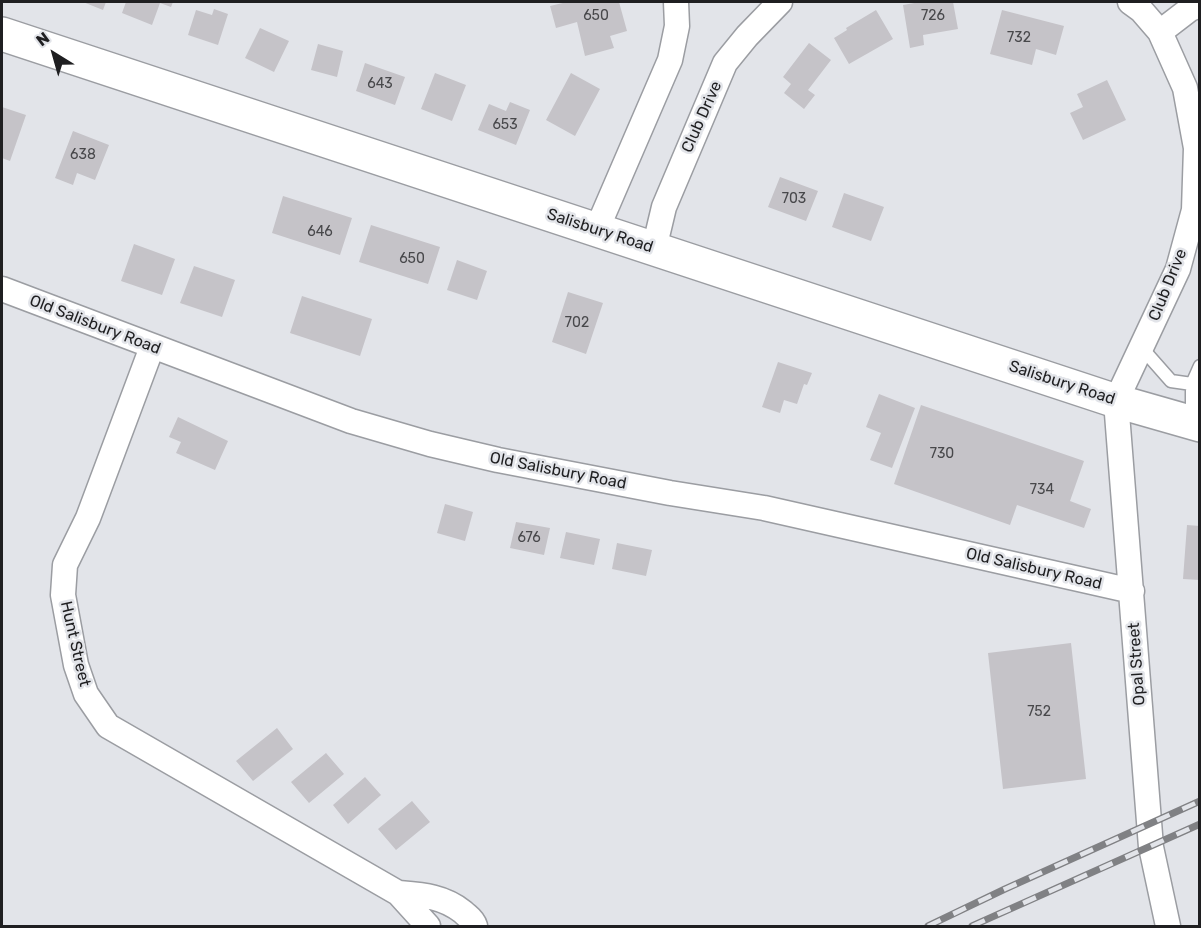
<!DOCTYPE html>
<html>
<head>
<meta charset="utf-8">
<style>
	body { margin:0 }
	#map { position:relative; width:1201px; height:928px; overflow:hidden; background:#e2e4e9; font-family:Rubik,sans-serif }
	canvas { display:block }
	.frame { position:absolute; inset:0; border:3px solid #1f1f21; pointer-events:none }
	.north { position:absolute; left:24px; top:24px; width:60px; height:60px; -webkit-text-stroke:4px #e2e4e9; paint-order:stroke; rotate:323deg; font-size:16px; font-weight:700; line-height:24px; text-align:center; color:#1f1f21 }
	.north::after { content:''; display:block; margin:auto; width:21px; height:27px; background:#1f1f21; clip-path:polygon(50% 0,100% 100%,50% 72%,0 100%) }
</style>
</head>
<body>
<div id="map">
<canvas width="1201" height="928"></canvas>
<div class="frame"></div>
<div class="north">N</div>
</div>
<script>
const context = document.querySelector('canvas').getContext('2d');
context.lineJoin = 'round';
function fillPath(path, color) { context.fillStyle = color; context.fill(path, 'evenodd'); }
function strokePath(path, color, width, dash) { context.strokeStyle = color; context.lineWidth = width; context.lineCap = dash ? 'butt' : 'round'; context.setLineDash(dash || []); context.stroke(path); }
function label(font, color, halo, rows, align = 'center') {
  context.font = font + ' Rubik,sans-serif'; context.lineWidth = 5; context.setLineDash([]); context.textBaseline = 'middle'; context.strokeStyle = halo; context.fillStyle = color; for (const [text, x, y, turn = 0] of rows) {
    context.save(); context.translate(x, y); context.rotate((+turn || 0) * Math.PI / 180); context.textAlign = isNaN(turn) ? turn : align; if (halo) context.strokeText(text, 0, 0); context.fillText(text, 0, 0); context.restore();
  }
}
const building = new Path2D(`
	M 83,2 L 106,2 L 103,10 Z
	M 126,2 L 173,2 L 171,7 L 160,3 L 152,25 L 122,13 Z
	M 567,2 L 619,2 L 627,31 L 610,36 L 614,48 L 585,56 L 577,22 L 556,28 L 550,6 Z
	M 920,2 L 953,2 L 958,29 L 923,35 L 924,45 L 910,48 L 903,5 Z
	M 214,9 L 228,14 L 218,45 L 188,35 L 196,10 L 212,15 Z
	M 876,10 L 893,39 L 849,64 L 834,38 L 847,30 L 846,28 Z
	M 1002,10 L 1064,26 L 1056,55 L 1036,49 L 1032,65 L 990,54 Z
	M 260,28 L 289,41 L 274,72 L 245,58 Z
	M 809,43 L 831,60 L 808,90 L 815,95 L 804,109 L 784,93 L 791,84 L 783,77 Z
	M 318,44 L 343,51 L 337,77 L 311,70 Z
	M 365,63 L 405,77 L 395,105 L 356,91 Z
	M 435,73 L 466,85 L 452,121 L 421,109 Z
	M 571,73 L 600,89 L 575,136 L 546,120 Z
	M 1107,80 L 1126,120 L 1083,140 L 1070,113 L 1083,107 L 1077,94 Z
	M 510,102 L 530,110 L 516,145 L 478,130 L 489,104 L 506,111 Z
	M 2,107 L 26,115 L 10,161 L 2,158 Z
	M 73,131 L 109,145 L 95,180 L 77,173 L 73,185 L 55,178 Z
	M 780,177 L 818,191 L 806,221 L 768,207 Z
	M 844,193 L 884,207 L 871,241 L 832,227 Z
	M 283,196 L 352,218 L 340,255 L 272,233 Z
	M 371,225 L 440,247 L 428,284 L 359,262 Z
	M 134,244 L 175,259 L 162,295 L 121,281 Z
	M 457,260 L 487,271 L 477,300 L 447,290 Z
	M 194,266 L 235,280 L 222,317 L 180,303 Z
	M 568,292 L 603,303 L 586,354 L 552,342 Z
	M 302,296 L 372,319 L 360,356 L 290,333 Z
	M 778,362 L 812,373 L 807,385 L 804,384 L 797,404 L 784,400 L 780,413 L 762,407 Z
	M 879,394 L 915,408 L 892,468 L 870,460 L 881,433 L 866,427 Z
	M 921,405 L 1084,461 L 1070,501 L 1091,509 L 1084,528 L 1017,505 L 1010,525 L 894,484 Z
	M 178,417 L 228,441 L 215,470 L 176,453 L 181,442 L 169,437 Z
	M 445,504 L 473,512 L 465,541 L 437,533 Z
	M 516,522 L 550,528 L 544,555 L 510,548 Z
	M 1187,525 L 1200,526 L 1200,580 L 1183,579 Z
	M 566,532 L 600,539 L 594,565 L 560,558 Z
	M 617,543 L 652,550 L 646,576 L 612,569 Z
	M 1071,643 L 1086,779 L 1003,789 L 988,653 Z
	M 277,728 L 293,749 L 253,781 L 236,761 Z
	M 326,753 L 344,774 L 309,803 L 291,782 Z
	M 365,777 L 381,795 L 348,824 L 333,805 Z
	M 412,801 L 430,822 L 396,850 L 378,829 Z`);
const lane = new Path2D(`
	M 1141,347 L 1171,381 L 1192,384 L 1200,366
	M 1192,422 L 1192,384`);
const street = new Path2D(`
	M 1130,2 L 1141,10 L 1160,32 L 1185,88 L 1196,148 L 1194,210 L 1178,269 L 1116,401 L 1151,847 L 1168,926
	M 1160,32 L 1190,9 L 1200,5
	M 597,229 L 670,60 L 677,26 L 676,2
	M 654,249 L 664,207 L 725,63 L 747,36 L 780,2
	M 2,289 L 351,421 L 430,444 L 498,460 L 670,493 L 764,508 L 1132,591
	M 152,347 L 88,518 L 65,565 L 63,595 L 76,665 L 86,694 L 108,726 L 398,893
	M 428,926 L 398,893 C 422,895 443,896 463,912 C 468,917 473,919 475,926`);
const secondary = new Path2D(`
	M 2,34 L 1116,401 L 1200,425`);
const rail = new Path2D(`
	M 928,926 L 1005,889 L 1200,801
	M 972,926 L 1200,824`);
const numberNames = [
	["650",596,16],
	["726",933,16],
	["732",1019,38],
	["643",380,84],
	["653",505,125],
	["638",83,155],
	["703",794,199],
	["646",320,232],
	["650",412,259],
	["702",577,323],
	["730",942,454],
	["734",1042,490],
	["676",529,538],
	["752",1039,712]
];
const streetNames = [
	["Club Drive",702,117,-66],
	["Salisbury Road",600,231,18],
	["Club Drive",1168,285,-68],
	["Old Salisbury Road",95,325,21],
	["Salisbury Road",1062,383,18],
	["Old Salisbury Road",558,471,11],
	["Old Salisbury Road",1034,569,13],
	["Hunt Street",75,644,77],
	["Opal Street",1137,664,-94]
];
fillPath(building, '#c5c3c8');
strokePath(lane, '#9b9da2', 15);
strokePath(street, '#9b9da2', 27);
strokePath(secondary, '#9b9da2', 36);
strokePath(lane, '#fff', 12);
strokePath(street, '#fff', 24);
strokePath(secondary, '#fff', 33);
strokePath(rail, '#808184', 7);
strokePath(rail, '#e2e4e9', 4.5, [14]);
label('14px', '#48484b', null, numberNames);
label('16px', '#1f1f21', '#e2e4e9', streetNames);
</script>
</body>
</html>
